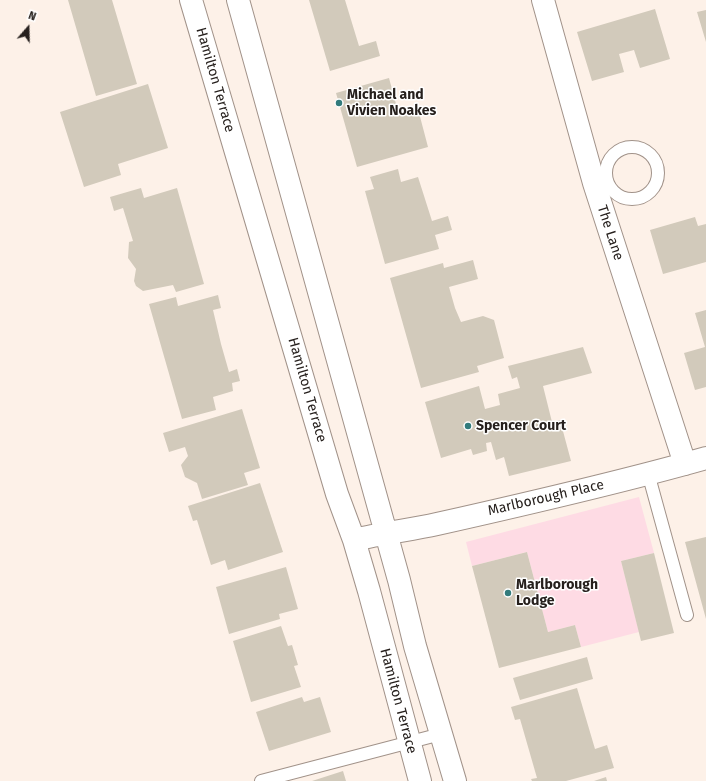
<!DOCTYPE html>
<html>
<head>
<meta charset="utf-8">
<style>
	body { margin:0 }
	#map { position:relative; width:706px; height:781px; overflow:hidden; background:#fdf1e8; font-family:"Fira Sans",sans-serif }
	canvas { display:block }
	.north { position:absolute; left:8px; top:8px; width:40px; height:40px; -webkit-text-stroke:3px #fff; paint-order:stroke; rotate:20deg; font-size:11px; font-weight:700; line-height:16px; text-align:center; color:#26201d }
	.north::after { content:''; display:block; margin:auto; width:14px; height:18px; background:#26201d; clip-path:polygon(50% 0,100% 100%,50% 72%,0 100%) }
</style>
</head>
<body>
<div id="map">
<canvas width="706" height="781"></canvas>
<div class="north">N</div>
</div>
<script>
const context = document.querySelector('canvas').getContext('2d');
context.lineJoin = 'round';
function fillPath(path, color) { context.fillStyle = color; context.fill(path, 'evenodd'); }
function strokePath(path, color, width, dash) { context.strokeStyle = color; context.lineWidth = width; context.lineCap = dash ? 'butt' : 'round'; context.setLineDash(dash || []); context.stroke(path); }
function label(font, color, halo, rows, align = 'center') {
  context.font = font + ' "Fira Sans",sans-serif'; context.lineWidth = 3; context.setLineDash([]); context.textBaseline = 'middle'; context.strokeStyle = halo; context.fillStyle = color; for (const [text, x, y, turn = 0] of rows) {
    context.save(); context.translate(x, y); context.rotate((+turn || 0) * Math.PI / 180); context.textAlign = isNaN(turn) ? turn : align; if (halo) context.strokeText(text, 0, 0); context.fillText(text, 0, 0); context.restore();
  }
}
const green = new Path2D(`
	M 639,497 L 654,553 L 621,561 L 639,632 L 581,647 L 575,625 L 548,632 L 527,552 L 472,566 L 466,542 Z`);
const building = new Path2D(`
	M 68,0 L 112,0 L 137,84 L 96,96 Z
	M 309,0 L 345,0 L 359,46 L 376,41 L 380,56 L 330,71 Z
	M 655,9 L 670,59 L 640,68 L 634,50 L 619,54 L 624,72 L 592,81 L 577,32 Z
	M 706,10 L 706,42 L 697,12 Z
	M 389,78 L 399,115 L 418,109 L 428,147 L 357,167 L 336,93 Z
	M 148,84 L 168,148 L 118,164 L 121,175 L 84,187 L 60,112 Z
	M 398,169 L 401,182 L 418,177 L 432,221 L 448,216 L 452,230 L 435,235 L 439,249 L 385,264 L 365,191 L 374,189 L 370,177 Z
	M 141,188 L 144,198 L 177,188 L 204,284 L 176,292 L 173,285 L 143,291 L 136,286 L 134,281 L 136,269 L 128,258 L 129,242 L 133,241 L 123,208 L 114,211 L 110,197 Z
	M 695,217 L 698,226 L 706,224 L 706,262 L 663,274 L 650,230 Z
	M 473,260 L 478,279 L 449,287 L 455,308 L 461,322 L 483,316 L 494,320 L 504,358 L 477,366 L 479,372 L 421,388 L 390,278 L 443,263 L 444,268 Z
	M 218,295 L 221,308 L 213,310 L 221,344 L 229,372 L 237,369 L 240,381 L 232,383 L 233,391 L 213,397 L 216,410 L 182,419 L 149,304 L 176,297 L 178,306 Z
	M 706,310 L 706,387 L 695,390 L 684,353 L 705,347 L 695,313 Z
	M 583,347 L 592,373 L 543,386 L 552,422 L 560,420 L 571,461 L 509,476 L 504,457 L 496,460 L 491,442 L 486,443 L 487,451 L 473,455 L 471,449 L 441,458 L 425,402 L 479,386 L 485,409 L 500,405 L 498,394 L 520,388 L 517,377 L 512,379 L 508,366 Z
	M 242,409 L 260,468 L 244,473 L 248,485 L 202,499 L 197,483 L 185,477 L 181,465 L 188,456 L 185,447 L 169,452 L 163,433 Z
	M 260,483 L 283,552 L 228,570 L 225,560 L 211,565 L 197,520 L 193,521 L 188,506 Z
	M 706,537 L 706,619 L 685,542 Z
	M 527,552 L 548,632 L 575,625 L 581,647 L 499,668 L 472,566 Z
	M 654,553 L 674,633 L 641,641 L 621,561 Z
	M 286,567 L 298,609 L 279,614 L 280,619 L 229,634 L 216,587 Z
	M 281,626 L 288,646 L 292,645 L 298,665 L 294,666 L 301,687 L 251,702 L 233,641 Z
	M 587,657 L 593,679 L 520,700 L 513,678 Z
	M 577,688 L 595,749 L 607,745 L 614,768 L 566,781 L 532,781 L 531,779 L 537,778 L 520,719 L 515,720 L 511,707 Z
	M 302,697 L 304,702 L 320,697 L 331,732 L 269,751 L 256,712 Z
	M 343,771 L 346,781 L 312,781 Z
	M 606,777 L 607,781 L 594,781 Z`);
const lane = new Path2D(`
	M606 173a26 26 0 1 1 52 0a26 26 0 1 1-52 0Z
	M 648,473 L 687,615
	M 261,781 L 441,734`);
const street = new Path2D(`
	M 191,0 L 337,494 L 354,540 L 369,591 L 420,781
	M 238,0 L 399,580 L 415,646 L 455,781
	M 543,0 L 594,183 L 685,464
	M 354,540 C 382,533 410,530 437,524 C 526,504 618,483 706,458`);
const markers = [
	[339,103,4,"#327b7c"],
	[468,426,4,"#327b7c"],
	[508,593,4,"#327b7c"]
];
const streetNames = [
	["Hamilton Terrace",215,80,74],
	["The Lane",610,233,72],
	["Hamilton Terrace",307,390,74],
	["Marlborough Place",546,498,-13],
	["Hamilton Terrace",398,701,75]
];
const poiNames = [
	["Michael and",347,95],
	["Vivien Noakes",347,111],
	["Spencer Court",476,426],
	["Marlborough",516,585],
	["Lodge",516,601]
];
fillPath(green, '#fedbe4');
fillPath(building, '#d2cabb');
strokePath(lane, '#a19289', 14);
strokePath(street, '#a19289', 24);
strokePath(lane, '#fff', 12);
strokePath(street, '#fff', 22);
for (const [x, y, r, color] of markers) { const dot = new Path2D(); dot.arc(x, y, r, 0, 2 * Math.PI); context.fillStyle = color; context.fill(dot); strokePath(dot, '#fff', 1.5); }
label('14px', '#26201d', '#fff', streetNames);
label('bold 14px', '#26201d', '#fff', poiNames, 'left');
</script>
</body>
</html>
